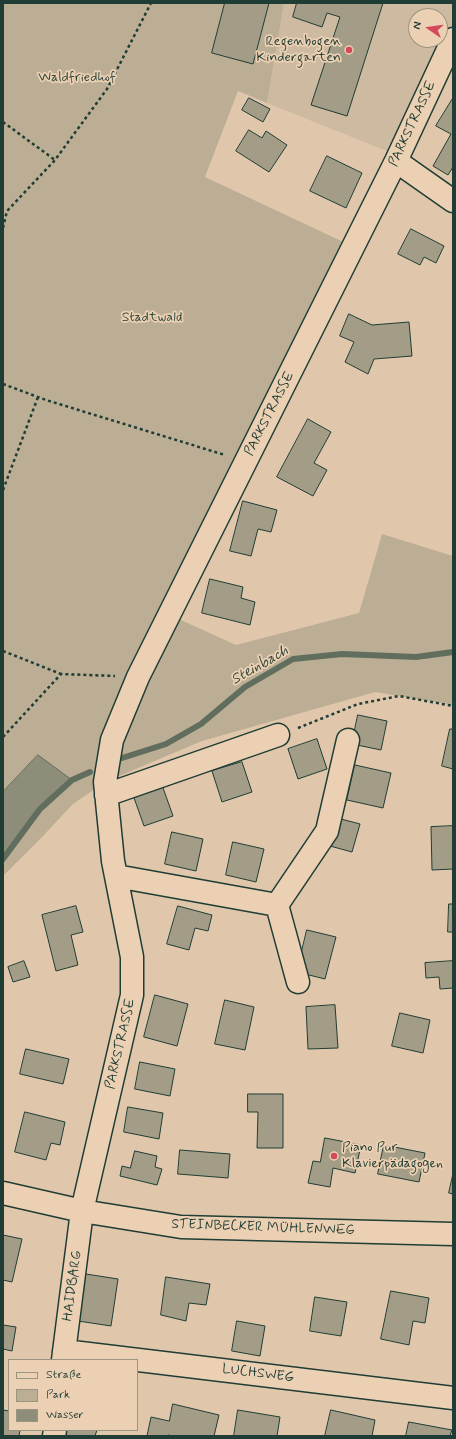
<!DOCTYPE html>
<html>
<head>
<meta charset="utf-8">
<style>
	body { margin:0 }
	#map { position:relative; width:456px; height:1439px; overflow:hidden; background:#e0c7ac; font-family:Mynerve,sans-serif }
	canvas { display:block }
	.frame { position:absolute; inset:0; border:4px solid #1f3d34; pointer-events:none }
	.legend { position:absolute; left:8px; top:1359px; width:130px; height:72px; box-sizing:border-box; background:#ecd0b3; border:1px solid #9a9580; margin:0; padding:5px 7px; list-style:none; font-size:12px; color:#1f3d34 }
	.legend li { display:flex; align-items:center; gap:8px; height:20px }
	.legend b { width:20px; border:1px solid #9a9580 }
	.north { position:absolute; left:408px; top:8px; width:40px; height:40px; box-sizing:border-box; background:#ecd0b3; border:1px solid #9a9580; border-radius:50%; rotate:283deg; font-size:11px; font-weight:700; line-height:16px; text-align:center; color:#1f3d34 }
	.north::after { content:''; display:block; margin:auto; width:14px; height:18px; background:#d1495b; clip-path:polygon(50% 0,100% 100%,50% 72%,0 100%) }
</style>
</head>
<body>
<div id="map">
<canvas width="456" height="1439"></canvas>
<div class="frame"></div>
<ul class="legend">
<li><b style="height:5px;background:#ecd0b3"></b>Straße</li>
<li><b style="height:11px;background:#bcae95"></b>Park</li>
<li><b style="height:11px;background:#8d8d79"></b>Wasser</li>
</ul>
<div class="north">N</div>
</div>
<script>
const context = document.querySelector('canvas').getContext('2d');
context.lineJoin = 'round';
function fillPath(path, color) { context.fillStyle = color; context.fill(path, 'evenodd'); }
function strokePath(path, color, width, dash) { context.strokeStyle = color; context.lineWidth = width; context.lineCap = dash ? 'butt' : 'round'; context.setLineDash(dash || []); context.stroke(path); }
function label(font, color, halo, rows, align = 'center') {
  context.font = font + ' Mynerve,sans-serif'; context.lineWidth = 3.5; context.setLineDash([]); context.textBaseline = 'middle'; context.strokeStyle = halo; context.fillStyle = color; for (const [text, x, y, turn = 0] of rows) {
    context.save(); context.translate(x, y); context.rotate((+turn || 0) * Math.PI / 180); context.textAlign = isNaN(turn) ? turn : align; if (halo) context.strokeText(text, 0, 0); context.fillText(text, 0, 0); context.restore();
  }
}
const built = new Path2D(`
	M 284,3 L 453,3 L 453,39 L 399,156 L 267,103 ZM 416,16 L 440,16 L 440,40 L 416,40 Z`);
const green = new Path2D(`
	M 3,3 L 284,3 L 267,103 L 238,91 L 205,177 L 354,247 L 170,615 L 236,645 L 359,613 L 382,534 L 453,556 L 453,705 L 375,692 L 202,741 L 105,782 L 73,804 L 43,836 L 3,876 Z`);
const water = new Path2D(`
	M 38,755 L 72,780 L 40,809 L 3,859 L 3,792 Z`);
const stream = new Path2D(`
	M 122,758 L 166,744 L 201,724 L 245,687 L 293,659 L 342,654 L 416,657 L 453,652
	M 3,859 L 40,809 L 72,780 L 90,772`);
const building = new Path2D(`
	M 225,3 L 269,3 L 253,64 L 212,53 Z
	M 297,3 L 383,3 L 347,116 L 311,105 L 340,17 L 327,13 L 322,27 L 293,17 Z
	M 249,98 L 270,109 L 263,122 L 242,110 Z
	M 453,98 L 453,167 L 448,175 L 433,166 L 451,134 L 436,126 Z
	M 249,130 L 262,138 L 266,131 L 287,145 L 269,172 L 236,151 Z
	M 327,156 L 362,173 L 346,208 L 310,191 Z
	M 411,229 L 444,246 L 436,263 L 424,257 L 420,265 L 398,254 Z
	M 349,314 L 372,325 L 409,322 L 412,356 L 374,359 L 368,374 L 345,362 L 354,342 L 340,336 Z
	M 308,419 L 331,432 L 314,463 L 327,470 L 313,496 L 277,477 Z
	M 243,501 L 277,510 L 271,532 L 258,529 L 251,556 L 230,551 Z
	M 210,579 L 243,587 L 241,598 L 255,602 L 250,625 L 202,613 Z
	M 358,715 L 387,721 L 381,750 L 352,744 Z
	M 450,729 L 453,729 L 453,769 L 442,766 Z
	M 317,739 L 327,769 L 298,779 L 288,749 Z
	M 242,762 L 252,792 L 222,802 L 212,771 Z
	M 355,765 L 391,773 L 383,808 L 347,800 Z
	M 162,785 L 173,816 L 144,826 L 133,795 Z
	M 337,818 L 360,824 L 352,852 L 330,846 Z
	M 453,826 L 453,869 L 432,870 L 431,827 Z
	M 172,832 L 203,839 L 196,871 L 165,864 Z
	M 233,842 L 264,849 L 256,882 L 226,875 Z
	M 449,904 L 453,904 L 453,932 L 448,932 Z
	M 76,906 L 83,932 L 71,935 L 78,965 L 56,971 L 42,915 Z
	M 178,906 L 212,915 L 208,931 L 195,928 L 189,950 L 167,944 Z
	M 307,930 L 336,937 L 325,979 L 297,972 Z
	M 24,961 L 30,977 L 13,982 L 8,967 Z
	M 453,961 L 453,988 L 440,989 L 439,977 L 426,978 L 425,963 Z
	M 155,995 L 188,1004 L 177,1046 L 144,1037 Z
	M 225,1000 L 254,1007 L 245,1050 L 215,1044 Z
	M 335,1005 L 338,1048 L 308,1049 L 306,1007 Z
	M 400,1013 L 430,1020 L 423,1053 L 392,1046 Z
	M 26,1049 L 69,1059 L 63,1084 L 20,1074 Z
	M 140,1062 L 175,1069 L 170,1096 L 135,1089 Z
	M 248,1094 L 283,1094 L 283,1148 L 257,1148 L 258,1112 L 248,1112 Z
	M 128,1107 L 163,1113 L 159,1139 L 124,1132 Z
	M 25,1112 L 65,1122 L 60,1145 L 51,1143 L 46,1160 L 15,1152 Z
	M 325,1138 L 361,1145 L 355,1173 L 333,1168 L 330,1187 L 308,1183 L 313,1161 L 320,1162 Z
	M 384,1145 L 425,1153 L 419,1182 L 378,1174 Z
	M 180,1150 L 230,1154 L 228,1178 L 178,1174 Z
	M 135,1151 L 157,1156 L 155,1167 L 162,1169 L 157,1185 L 120,1176 L 122,1166 L 130,1168 Z
	M 453,1174 L 453,1194 L 449,1193 Z
	M 3,1235 L 22,1239 L 12,1282 L 3,1280 Z
	M 86,1274 L 118,1279 L 111,1326 L 78,1321 Z
	M 166,1277 L 210,1284 L 206,1305 L 189,1303 L 186,1321 L 161,1315 Z
	M 391,1291 L 429,1298 L 425,1323 L 413,1321 L 409,1345 L 381,1339 Z
	M 315,1297 L 347,1302 L 341,1336 L 310,1331 Z
	M 237,1321 L 265,1326 L 260,1356 L 232,1351 Z
	M 3,1325 L 16,1327 L 12,1351 L 3,1349 Z
	M 173,1404 L 219,1415 L 214,1436 L 173,1436 L 168,1435 L 168,1436 L 147,1436 L 151,1417 L 169,1421 Z
	M 3,1410 L 9,1411 L 9,1430 L 20,1430 L 19,1436 L 3,1436 Z
	M 238,1410 L 280,1417 L 277,1436 L 234,1436 Z
	M 331,1410 L 375,1420 L 372,1436 L 325,1436 Z
	M 409,1422 L 452,1430 L 450,1436 L 406,1436 Z
	M 67,1430 L 97,1430 L 95,1436 L 66,1436 Z`);
const path = new Path2D(`
	M 3,122 L 55,160
	M 3,228 L 7,211 L 55,160 L 107,89 L 151,3
	M 3,384 L 46,400 L 225,455
	M 3,490 L 38,397
	M 3,651 L 61,674
	M 298,728 L 358,704 L 399,696 L 453,706
	M 3,737 L 61,674 L 115,676`);
const minor = new Path2D(`
	M 396,161 L 453,201
	M 106,795 L 278,735
	M 116,876 L 277,905
	M 298,982 L 277,905 L 327,831 L 348,740
	M 3,1193 L 82,1211 L 181,1227 L 453,1234
	M 64,1351 L 453,1398
	M 63,1360 L 82,1211 L 132,995 L 132,957 L 113,861 L 105,782 L 112,740 L 138,677 L 396,161 L 453,39
	M 54,1436 L 55,1430`);
const markers = [
	[349,50,4,"#d1495b"],
	[334,1156,4,"#d1495b"]
];
const poiNames = [
	["Regenbogen",341,42],
	["Kindergarten",341,58],
	["Piano Pur",342,1148,"left"],
	["Klavierpädagogen",342,1164,"left"]
];
const parkNames = [
	["Waldfriedhof",77,78],
	["Stadtwald",152,318]
];
const streetNames = [
	["PARKSTRASSE",413,124,-65],
	["PARKSTRASSE",270,414,-63],
	["PARKSTRASSE",121,1044,-77],
	["STEINBECKER MÜHLENWEG",263,1228,2],
	["HAIDBARG",73,1286,-82],
	["LUCHSWEG",258,1374,7]
];
const waterNames = [
	["Steinbach",260,666,-30]
];
fillPath(built, '#cebaa1');
fillPath(green, '#bcae95');
fillPath(water, '#8d8d79');
strokePath(water, '#616d5d', 1);
strokePath(stream, '#616d5d', 6);
fillPath(building, '#a39d87');
strokePath(building, '#1f3d34', 1);
strokePath(minor, '#1f3d34', 25);
strokePath(path, '#1f3d34', 2.5, [3, 3]);
strokePath(minor, '#ecd0b3', 22);
for (const [x, y, r, color] of markers) { const dot = new Path2D(); dot.arc(x, y, r, 0, 2 * Math.PI); context.fillStyle = color; context.fill(dot); strokePath(dot, '#ecd0b3', 1.5); }
label('14px', '#1f3d34', '#ecd0b3', poiNames, 'right');
label('14px', '#2f483e', '#ecd0b3', parkNames);
label('14px', '#1f3d34', '#ecd0b3', streetNames);
label('italic 15px', '#30493e', '#ecd0b3', waterNames);
</script>
</body>
</html>
